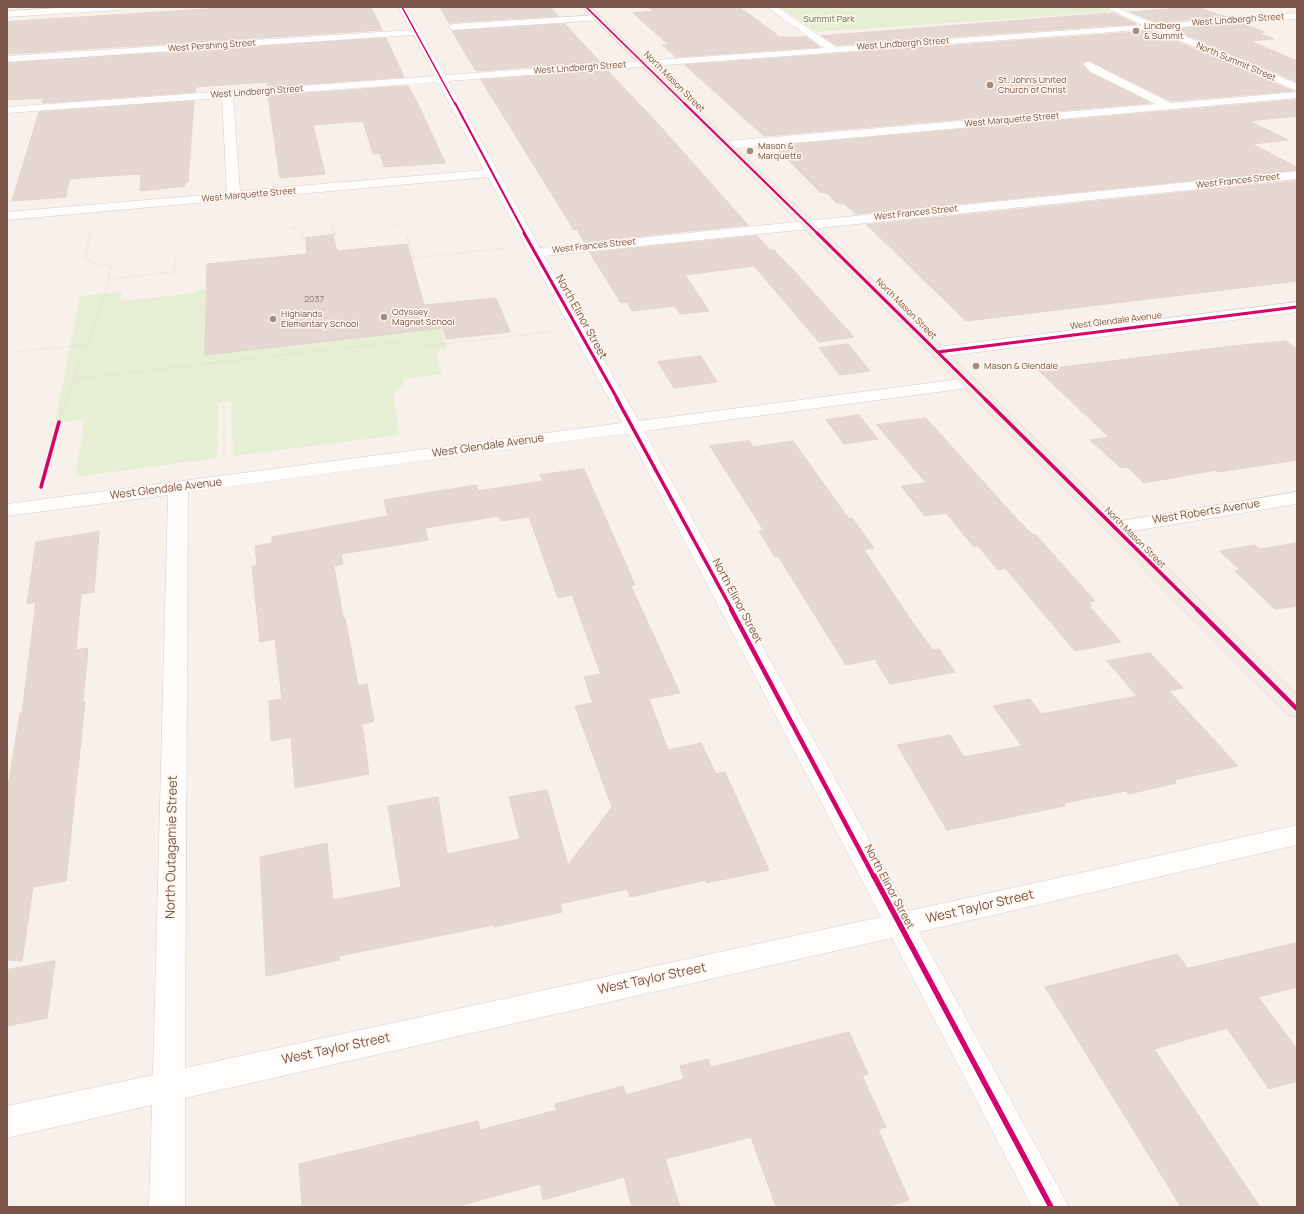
<!DOCTYPE html>
<html>
<head>
<meta charset="utf-8">
<style>
	body { margin:0 }
	#map { position:relative; width:1304px; height:1214px; overflow:hidden; background:#f8f1eb; font-family:Manrope,sans-serif }
	canvas { display:block }
	.frame { position:absolute; inset:0; border:8px solid #795447; pointer-events:none }
</style>
</head>
<body>
<div id="map">
<canvas width="1304" height="1214"></canvas>
<div class="frame"></div>
</div>
<script>
const context = document.querySelector('canvas').getContext('2d');
context.lineJoin = 'round';
function fillPath(path, color) { context.fillStyle = color; context.fill(path, 'evenodd'); }
function strokePath(path, color, width, dash) { context.strokeStyle = color; context.lineWidth = width; context.lineCap = dash ? 'butt' : 'round'; context.setLineDash(dash || []); context.stroke(path); }
function label(font, color, halo, rows, align = 'center') {
  context.font = font + ' Manrope,sans-serif'; context.lineWidth = 3; context.setLineDash([]); context.textBaseline = 'middle'; context.strokeStyle = halo; context.fillStyle = color; for (const [text, x, y, turn = 0] of rows) {
    context.save(); context.translate(x, y); context.rotate((+turn || 0) * Math.PI / 180); context.textAlign = isNaN(turn) ? turn : align; if (halo) context.strokeText(text, 0, 0); context.fillText(text, 0, 0); context.restore();
  }
}
const green = new Path2D(`
	M 779,7 L 1098,7 L 1110,12 L 817,32 Z
	M 206,289 L 205,355 L 441,328 L 447,348 L 436,352 L 442,374 L 403,379 L 403,385 L 394,392 L 399,435 L 233,456 L 231,401 L 218,403 L 217,458 L 75,477 L 85,419 L 55,423 L 80,296 L 122,292 L 120,301 L 196,293 L 196,290 Z`);
const building = new Path2D(`
	M 239,7 L 371,7 L 382,30 L 7,54 L 7,22 Z
	M 440,7 L 550,7 L 558,16 L 453,22 L 450,24 Z
	M 648,7 L 739,7 L 780,37 L 806,37 L 820,47 L 676,57 L 662,45 L 669,45 L 633,13 L 653,11 Z
	M 1197,7 L 1226,17 L 1155,22 L 1131,12 Z
	M 1114,13 L 1136,24 L 836,45 L 822,36 Z
	M 565,24 L 600,62 L 476,71 L 452,31 Z
	M 1244,24 L 1264,32 L 1257,33 L 1274,39 L 1250,41 L 1297,61 L 1297,82 L 1172,29 Z
	M 1153,31 L 1293,91 L 1171,101 L 1087,60 L 1082,64 L 1090,73 L 1151,103 L 764,136 L 685,65 Z
	M 386,38 L 404,77 L 268,87 L 267,82 L 208,86 L 196,87 L 195,92 L 42,103 L 44,98 L 7,100 L 7,63 Z
	M 608,71 L 660,126 L 748,225 L 584,242 L 577,229 L 574,230 L 481,80 Z
	M 408,86 L 420,108 L 445,163 L 384,167 L 380,153 L 373,154 L 363,121 L 313,125 L 325,174 L 280,178 L 268,96 Z
	M 1297,100 L 1297,116 L 1249,121 L 1288,140 L 1252,144 L 1297,167 L 1297,170 L 856,214 L 843,203 L 837,203 L 826,192 L 821,193 L 774,146 Z
	M 194,101 L 188,182 L 185,182 L 185,186 L 140,191 L 141,174 L 92,177 L 69,179 L 66,197 L 12,201 L 39,112 Z
	M 1297,181 L 1297,281 L 966,321 L 867,225 Z
	M 333,235 L 337,251 L 407,244 L 424,305 L 496,298 L 510,332 L 446,339 L 443,328 L 205,355 L 207,264 L 307,254 L 306,238 Z
	M 757,236 L 770,250 L 774,250 L 794,271 L 854,337 L 819,342 L 754,266 L 685,275 L 709,311 L 680,314 L 675,306 L 632,311 L 627,302 L 621,303 L 590,253 Z
	M 1286,341 L 1297,349 L 1297,460 L 1218,472 L 1216,470 L 1144,483 L 1127,467 L 1121,468 L 1090,440 L 1109,437 L 1038,370 L 1233,346 Z
	M 848,344 L 870,371 L 840,375 L 819,348 Z
	M 701,356 L 717,382 L 674,388 L 658,362 Z
	M 859,415 L 878,439 L 844,444 L 826,420 Z
	M 926,418 L 1016,518 L 1033,535 L 1035,534 L 1095,601 L 1089,602 L 1092,606 L 1089,606 L 1121,642 L 1075,651 L 1005,568 L 998,570 L 978,546 L 974,547 L 946,513 L 925,516 L 901,486 L 926,483 L 877,425 Z
	M 749,441 L 753,447 L 793,441 L 849,519 L 852,518 L 874,548 L 864,550 L 913,623 L 933,650 L 939,649 L 955,672 L 890,684 L 875,659 L 846,665 L 778,556 L 775,557 L 759,531 L 764,531 L 710,446 Z
	M 584,469 L 635,585 L 631,586 L 680,693 L 649,699 L 668,750 L 701,743 L 716,774 L 725,772 L 769,870 L 706,883 L 706,880 L 630,897 L 627,889 L 560,904 L 562,912 L 494,927 L 493,925 L 339,956 L 339,960 L 266,976 L 260,857 L 327,843 L 333,900 L 401,887 L 388,806 L 438,797 L 447,854 L 520,839 L 509,797 L 547,790 L 568,865 L 612,807 L 575,706 L 593,703 L 584,677 L 601,674 L 572,595 L 558,598 L 529,517 L 501,521 L 499,516 L 425,528 L 428,540 L 341,554 L 343,564 L 334,566 L 343,618 L 345,618 L 358,686 L 367,684 L 374,721 L 362,724 L 369,774 L 295,788 L 291,737 L 271,741 L 269,701 L 282,699 L 275,639 L 260,642 L 252,566 L 257,566 L 255,546 L 272,543 L 272,537 L 388,516 L 384,500 L 476,485 L 478,491 L 543,481 L 540,475 Z
	M 99,532 L 94,592 L 81,594 L 76,650 L 88,648 L 83,702 L 85,702 L 66,881 L 33,887 L 22,961 L 7,960 L 7,792 L 20,713 L 22,713 L 36,602 L 27,604 L 36,542 Z
	M 1297,543 L 1297,606 L 1275,609 L 1235,571 L 1240,570 L 1220,551 L 1255,545 L 1260,549 Z
	M 1150,653 L 1183,688 L 1169,691 L 1238,766 L 1174,780 L 1176,783 L 1129,794 L 1126,791 L 1064,803 L 1065,806 L 947,830 L 897,745 L 950,735 L 964,757 L 1022,746 L 993,706 L 1030,699 L 1041,714 L 1137,696 L 1107,661 Z
	M 1297,943 L 1297,987 L 1258,997 L 1297,1049 L 1297,1081 L 1269,1089 L 1227,1028 L 1154,1049 L 1260,1207 L 1181,1207 L 1045,987 L 1177,954 L 1188,968 Z
	M 55,961 L 47,1018 L 7,1026 L 7,970 Z
	M 849,1032 L 868,1074 L 862,1076 L 886,1127 L 878,1129 L 909,1200 L 886,1207 L 776,1207 L 751,1137 L 665,1159 L 680,1207 L 632,1207 L 624,1177 L 543,1200 L 540,1184 L 455,1207 L 302,1207 L 299,1164 L 478,1121 L 480,1130 L 557,1110 L 555,1104 L 623,1086 L 626,1095 L 684,1079 L 680,1066 L 708,1059 L 711,1067 Z`);
const pathFar2 = new Path2D(`
	M 1011,63 L 1027,72`);
const pathFar1 = new Path2D(`
	M 388,219 L 392,225 L 404,230
	M 332,224 L 335,234
	M 292,227 L 303,234
	M 90,234 L 91,229`);
const path = new Path2D(`
	M 302,233 L 303,239 L 306,240
	M 333,237 L 335,236 L 334,233
	M 407,237 L 414,258 L 411,258
	M 414,258 L 507,248
	M 108,279 L 174,272 L 176,255
	M 13,352 L 86,345
	M 74,379 L 414,340 L 415,347 L 548,332
	M 224,402 L 224,458
	M 59,422 L 105,294 L 111,266 L 92,263 L 85,257 L 90,233`);
const minor = new Path2D(`
	M 77,7 L 123,7 L 119,10 L 7,17 L 7,11 Z
	M 398,7 L 406,7 L 445,75 L 824,48 L 767,7 L 777,7 L 836,47 L 1142,25 L 1105,7 L 1116,7 L 1155,24 L 1297,13 L 1297,19 L 1166,28 L 1297,84 L 1297,91 L 1153,29 L 448,81 L 540,248 L 1297,171 L 1297,179 L 544,256 L 639,421 L 968,378 L 974,379 L 977,383 L 974,387 L 968,388 L 644,431 L 908,911 L 1297,825 L 1297,845 L 919,932 L 1069,1207 L 1032,1207 L 892,938 L 185,1098 L 185,1207 L 149,1207 L 152,1105 L 7,1138 L 7,1106 L 153,1075 L 168,495 L 7,516 L 7,504 L 622,423 L 488,177 L 7,220 L 7,212 L 227,193 L 222,98 L 7,113 L 7,107 L 435,76 L 414,35 L 7,62 L 7,56 L 411,30 ZM 438,82 L 484,170 L 240,191 L 233,97 ZM 628,433 L 881,917 L 185,1068 L 188,492 Z
	M 598,15 L 602,18 L 601,20 L 453,30 L 448,27 L 453,24 Z
	M 1088,61 L 1171,103 L 1297,92 L 1297,98 L 727,149 L 721,145 L 727,141 L 1156,104 L 1091,72 L 1083,64 Z
	M 1297,302 L 1297,312 L 938,357 L 932,355 L 930,352 L 932,349 L 938,347 Z
	M 1297,492 L 1297,504 L 1114,534 L 1107,532 L 1104,528 L 1107,524 L 1114,522 Z`);
const major = new Path2D(`
	M 582,7 L 591,7 L 944,349 L 1297,695 L 1297,717 L 1288,715 L 932,355 Z`);
const cyclewayFar5 = new Path2D(`
	M 402,7 L 455,104
	M 586,7 L 685,104`);
const cyclewayFar4 = new Path2D(`
	M 455,103 L 525,234
	M 684,103 L 818,234`);
const cyclewayFar3 = new Path2D(`
	M 524,233 L 618,400
	M 817,233 L 986,400
	M 938,352 L 1297,307`);
const cyclewayFar2 = new Path2D(`
	M 617,399 L 732,610
	M 985,399 L 1198,610
	M 41,487 L 59,422`);
const cyclewayFar1 = new Path2D(`
	M 731,609 L 874,877
	M 1197,609 L 1297,709`);
const cycleway = new Path2D(`
	M 874,876 L 1051,1207`);
const markers = [
	[1136,31,4,"#a58b80"],
	[990,85,4,"#a58b80"],
	[750,151,4,"#a58b80"],
	[384,317,4,"#a58b80"],
	[273,319,4,"#a58b80"],
	[976,366,4,"#a58b80"]
];
const farParknames = [
	["Summit Park",829,19]
];
const farStreetnames = [
	["West Lindbergh Street",1238,20,-4],
	["West Lindbergh Street",903,44,-4],
	["West Pershing Street",212,46,-4],
	["North Summit Street",1236,62,23],
	["West Lindbergh Street",580,68,-4],
	["North Mason Street",674,82,45],
	["West Lindbergh Street",257,92,-4],
	["West Marquette Street",1012,120,-5],
	["West Frances Street",1238,181,-6],
	["West Marquette Street",249,195,-5],
	["West Frances Street",916,213,-6],
	["West Frances Street",594,246,-6],
	["North Mason Street",906,309,45],
	["West Glendale Avenue",1116,321,-7],
	["North Mason Street",1135,538,45]
];
const farPoinames = [
	["Lindberg",1144,26],
	["& Summit",1144,36],
	["St. John's United",998,80],
	["Church of Christ",998,90],
	["Mason &",758,146],
	["Marquette",758,156],
	["Odyssey",392,312],
	["Magnet School",392,322],
	["Highlands",281,314],
	["Elementary School",281,324],
	["Mason & Glendale",984,366]
];
const numberNames = [
	["2037",314,299]
];
const streetNames = [
	["North Elinor Street",581,317,61],
	["West Glendale Avenue",488,446,-8],
	["West Glendale Avenue",166,489,-7],
	["West Roberts Avenue",1206,512,-9],
	["North Elinor Street",737,601,62],
	["North Elinor Street",889,887,62]
];
const nearStreetnames = [
	["North Outagamie Street",172,847,-89],
	["West Taylor Street",980,907,-13],
	["West Taylor Street",652,979,-12],
	["West Taylor Street",336,1049,-12]
];
fillPath(green, '#e6efd4');
fillPath(building, '#e5d8d2');
strokePath(building, '#e2d3cc', 1);
strokePath(minor, '#d6cdc8', 1);
strokePath(major, '#dacec8', 1);
strokePath(pathFar2, '#dbd1cd', 1, [0.5, 1.5]);
strokePath(pathFar1, '#dbd1cd', 1.5, [0.5, 1.5]);
strokePath(path, '#dbd1cd', 2, [0.5, 2]);
fillPath(minor, '#fefdfc');
fillPath(major, '#f3ece5');
strokePath(cyclewayFar5, '#d6006c', 1.5);
strokePath(cyclewayFar4, '#d6006c', 2);
strokePath(cyclewayFar3, '#d6006c', 3);
strokePath(cyclewayFar2, '#d6006c', 3.5);
strokePath(cyclewayFar1, '#d6006c', 4.5);
strokePath(cycleway, '#d6006c', 5.5);
for (const [x, y, r, color] of markers) { const dot = new Path2D(); dot.arc(x, y, r, 0, 2 * Math.PI); context.fillStyle = color; context.fill(dot); strokePath(dot, '#fff6ed', 1.5); }
label('9px', '#557a3c', '#fff6ed', farParknames);
label('9px', '#795447', '#fff6ed', farStreetnames);
label('9px', '#795447', '#fff6ed', farPoinames, 'left');
label('9px', '#96776c', null, numberNames);
label('11px', '#795447', '#fff6ed', streetNames);
label('13px', '#795447', '#fff6ed', nearStreetnames);
</script>
</body>
</html>
